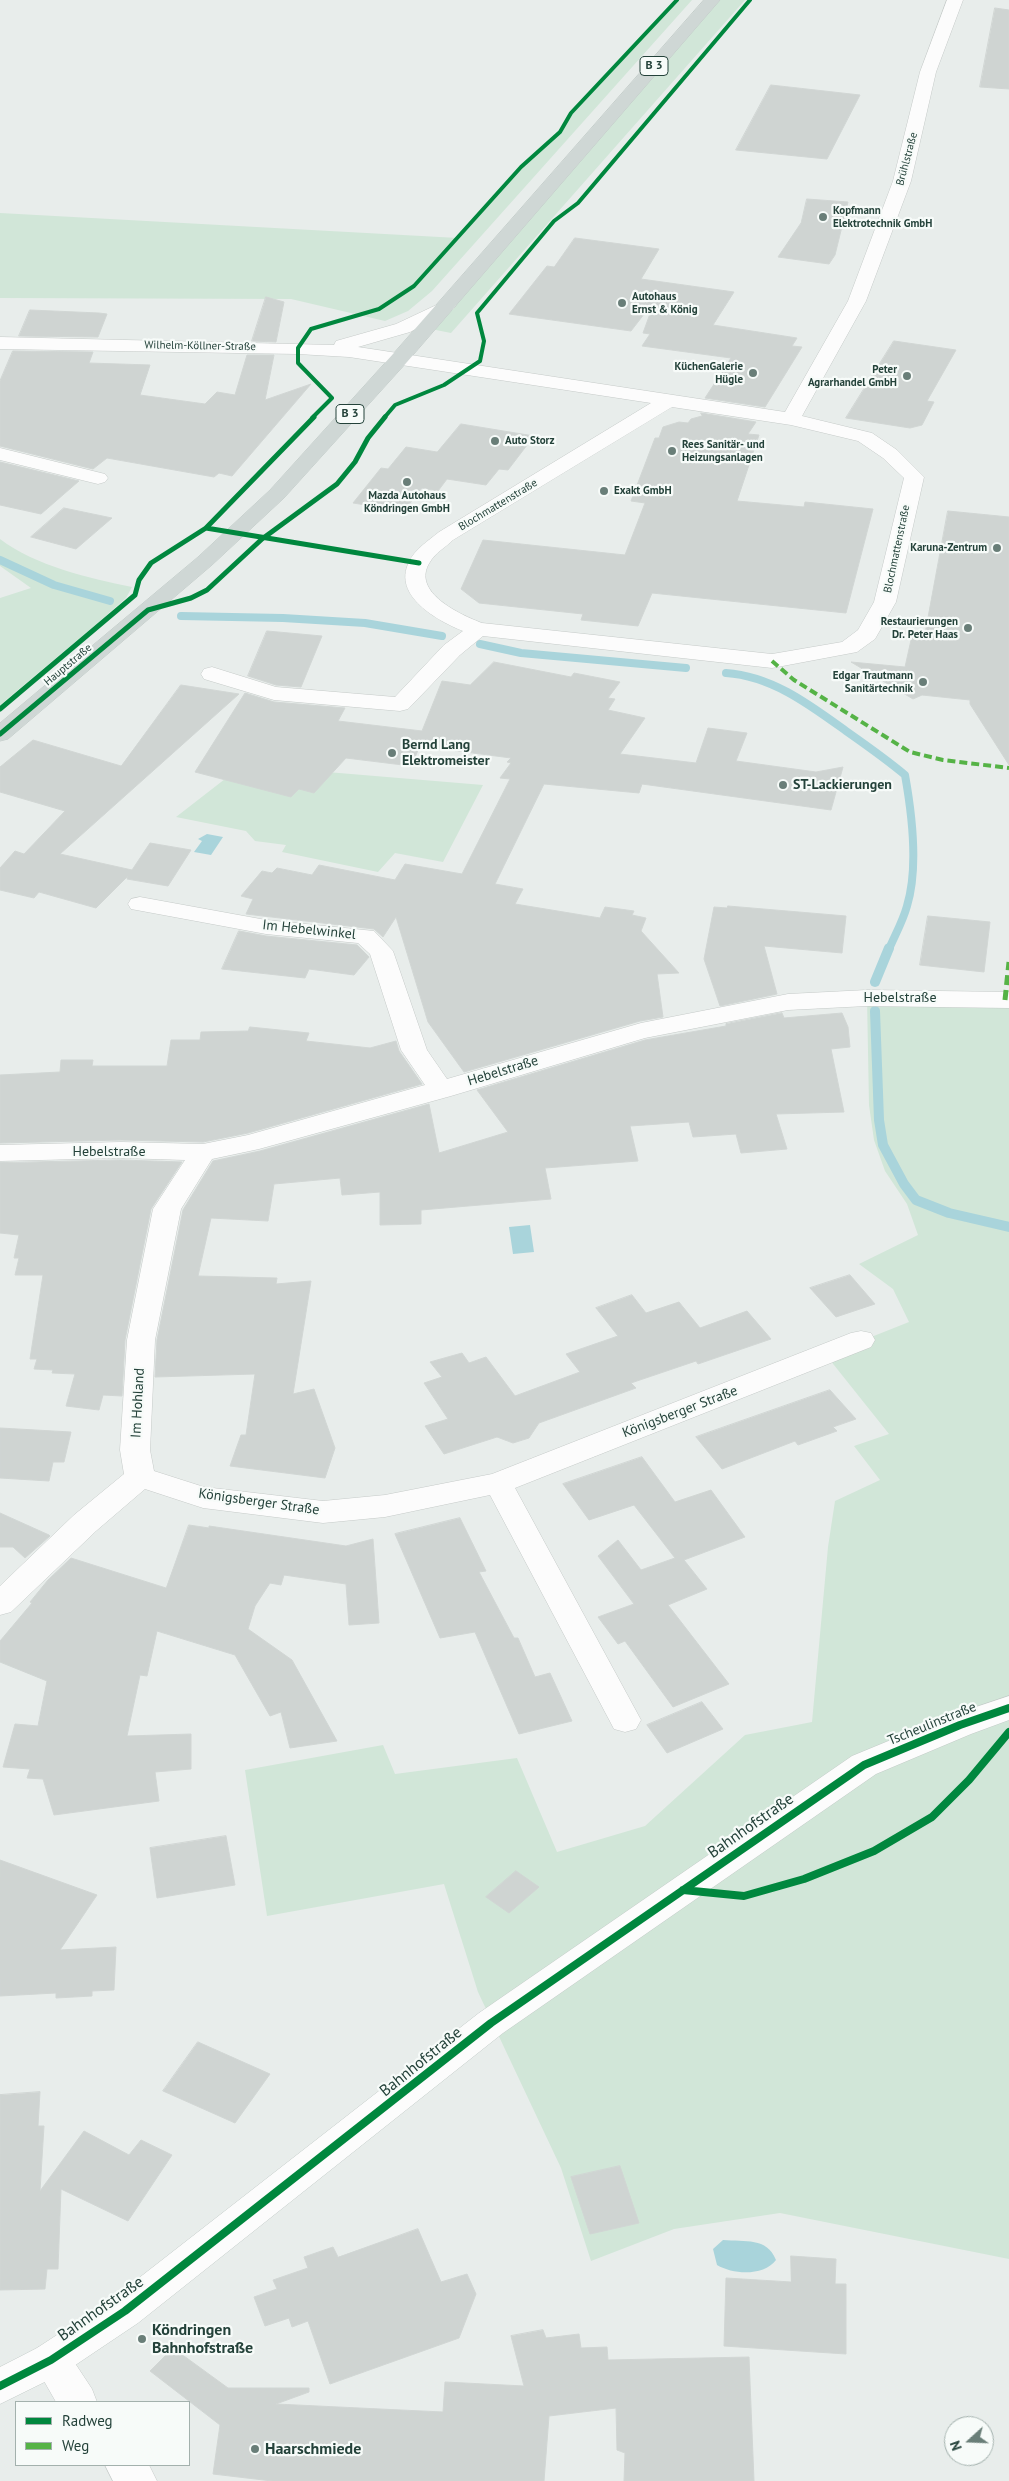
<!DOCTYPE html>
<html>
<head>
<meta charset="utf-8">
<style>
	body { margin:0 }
	#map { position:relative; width:1009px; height:2481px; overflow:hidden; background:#e8edeb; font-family:"PT Sans",sans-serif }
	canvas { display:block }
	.legend { position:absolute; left:15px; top:2401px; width:175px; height:65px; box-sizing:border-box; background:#f7fbf9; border:1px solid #a3b1ad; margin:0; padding:6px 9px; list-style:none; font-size:15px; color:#24423a }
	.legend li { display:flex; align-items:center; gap:10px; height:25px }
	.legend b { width:25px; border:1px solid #a3b1ad }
	.north { position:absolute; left:944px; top:2416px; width:50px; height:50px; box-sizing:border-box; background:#f7fbf9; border:1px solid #a3b1ad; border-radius:50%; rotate:250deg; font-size:14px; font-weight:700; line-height:20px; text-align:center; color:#24423a }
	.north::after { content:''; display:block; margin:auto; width:18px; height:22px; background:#697e78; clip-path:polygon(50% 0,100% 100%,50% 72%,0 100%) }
</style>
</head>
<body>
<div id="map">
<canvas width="1009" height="2481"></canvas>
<ul class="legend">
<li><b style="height:6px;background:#00873e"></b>Radweg</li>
<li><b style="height:6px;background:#55b346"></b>Weg</li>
</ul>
<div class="north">N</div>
</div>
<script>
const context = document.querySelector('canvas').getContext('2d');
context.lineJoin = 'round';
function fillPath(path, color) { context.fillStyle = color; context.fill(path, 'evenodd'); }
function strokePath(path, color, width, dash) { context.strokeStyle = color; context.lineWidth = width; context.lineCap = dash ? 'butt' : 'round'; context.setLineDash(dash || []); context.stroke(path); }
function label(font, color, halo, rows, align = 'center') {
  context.font = font + ' "PT Sans",sans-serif'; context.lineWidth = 4.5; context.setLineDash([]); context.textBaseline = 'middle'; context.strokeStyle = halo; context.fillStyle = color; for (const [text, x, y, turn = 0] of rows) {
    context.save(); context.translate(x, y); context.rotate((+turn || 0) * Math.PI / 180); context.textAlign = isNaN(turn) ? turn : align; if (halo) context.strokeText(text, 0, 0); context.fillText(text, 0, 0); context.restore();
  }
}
const green = new Path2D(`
	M 677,0 L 692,0 L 432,291 L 408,311 L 385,321 L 291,299 L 0,298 L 0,213 L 458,238 L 521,167 L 560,132 L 571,113 Z
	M 718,0 L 745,0 L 451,333 L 431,329 Z
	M 0,539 C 36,566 88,578 132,587 L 126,598 L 100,621 L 0,705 L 0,598 L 31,588 L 0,566 Z
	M 243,765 L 483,785 L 443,862 L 395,853 L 378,872 L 282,852 L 286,845 L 255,841 L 246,831 L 176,817 Z
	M 867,998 L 1009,1000 L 1009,2259 L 780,2213 L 674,2229 L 591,2261 L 561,2168 L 478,1992 L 444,1884 L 267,1916 L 245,1770 L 383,1745 L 395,1774 L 517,1758 L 557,1852 L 645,1826 L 745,1735 L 812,1722 L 828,1547 L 835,1501 L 880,1480 L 854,1446 L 889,1434 L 826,1355 L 909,1322 L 893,1289 L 859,1264 L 918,1235 L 907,1204 L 885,1171 L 874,1140 L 869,1105 Z`);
const water = new Path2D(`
	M 207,834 L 223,837 L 211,855 L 194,852 L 202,841 L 198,839 Z
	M 530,1225 L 534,1252 L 513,1254 L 509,1227 Z
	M 723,2240 C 745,2242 767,2237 776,2260 C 764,2276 734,2275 717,2265 L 713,2249 Z`);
const streamFar1 = new Path2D(`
	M 0,560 L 54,585 L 110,601
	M 181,616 L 283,618 L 365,623 L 442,636
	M 480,644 L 521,653 L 686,668
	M 726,673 C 772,676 810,705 846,731 C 866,745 886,759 905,775 C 912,814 919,867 907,906 C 903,921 895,935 889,949`);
const stream = new Path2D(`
	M 875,982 L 889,948
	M 875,1011 L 879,1120 L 883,1145 L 904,1184 L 916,1200 L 949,1213 L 1009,1227`);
const building = new Path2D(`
	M 995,8 L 1009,10 L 1009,89 L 980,87 Z
	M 771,85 L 860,95 L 827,159 L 736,150 Z
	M 807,199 L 848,202 L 835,255 L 829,264 L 778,257 L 801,223 Z
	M 575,238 L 659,249 L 641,279 L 734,292 L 713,325 L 797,338 L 792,346 L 802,347 L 765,407 L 705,398 L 731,358 L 642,346 L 650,334 L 643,333 L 655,300 L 631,331 L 509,314 L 547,266 L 554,267 Z
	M 266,297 L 284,302 L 276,342 L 252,341 Z
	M 30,310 L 99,313 L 107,314 L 98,337 L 19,336 Z
	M 894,341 L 956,350 L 927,401 L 934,402 L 922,425 L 910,428 L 846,418 Z
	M 13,351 L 93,352 L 89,363 L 150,365 L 140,395 L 205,404 L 217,392 L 235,395 L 247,355 L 274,355 L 265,400 L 311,384 L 232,476 L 219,473 L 214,477 L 107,458 L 93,469 L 0,446 L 0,381 Z
	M 701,413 L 756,422 L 748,434 L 759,435 L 737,501 L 804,507 L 805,502 L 873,509 L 846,613 L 652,593 L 638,626 L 581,620 L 583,614 L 479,603 L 461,589 L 483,540 L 625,555 L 645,503 L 631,501 L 655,438 L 659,438 L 663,427 L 679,422 L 688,423 L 691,419 L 702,416 Z
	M 461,424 L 534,436 L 508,470 L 499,469 L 486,485 L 447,479 L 438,491 L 422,488 L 404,511 L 353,503 L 381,468 L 388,469 L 406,447 L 437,452 Z
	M 0,462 L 79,481 L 41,514 L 0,505 Z
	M 64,508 L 112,518 L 76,549 L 31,537 Z
	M 948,511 L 1009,517 L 1009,765 L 970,704 L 970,700 L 922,695 L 913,699 L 851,662 L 905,667 L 913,631 L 925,632 Z
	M 267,631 L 322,636 L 301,687 L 276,685 L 248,676 Z
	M 494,662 L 571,677 L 574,673 L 620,682 L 608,698 L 615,699 L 608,710 L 645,718 L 620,754 L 696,763 L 708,728 L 747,733 L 736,761 L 816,772 L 843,767 L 831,810 L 642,784 L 639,793 L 544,784 L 495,884 L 523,889 L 515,904 L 600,918 L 605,907 L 634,911 L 632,915 L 646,918 L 641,931 L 679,973 L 657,974 L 663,1017 L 640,1021 L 464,1072 L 428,1022 L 396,917 L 383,937 L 374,929 L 246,914 L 253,899 L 241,896 L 262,871 L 272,873 L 277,868 L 312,875 L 319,865 L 395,880 L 405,864 L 462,874 L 510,779 L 500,778 L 511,763 L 507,762 L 511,758 L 420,746 L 411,766 L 346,758 L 314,793 L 299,789 L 291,797 L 195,772 L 245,693 L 274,702 L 345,708 L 338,721 L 422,731 L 442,681 L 470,685 Z
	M 181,685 L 239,694 L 60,854 L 132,870 L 150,843 L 191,850 L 168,886 L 127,879 L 128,876 L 96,908 L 39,892 L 34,898 L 0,890 L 0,868 L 15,851 L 24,854 L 65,811 L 0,792 L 0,767 L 33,740 L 121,766 Z
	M 728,906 L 846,916 L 842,953 L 764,946 L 777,994 L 720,1006 L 704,959 L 714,907 L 727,908 Z
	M 928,916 L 990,922 L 984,972 L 920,965 Z
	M 239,931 L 266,936 L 357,945 L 369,957 L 354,975 L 309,969 L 305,978 L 222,969 Z
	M 782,1013 L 784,1018 L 842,1013 L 848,1027 L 850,1047 L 831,1049 L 844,1112 L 776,1114 L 787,1149 L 741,1153 L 736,1134 L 693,1137 L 689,1122 L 630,1126 L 638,1161 L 545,1168 L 551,1199 L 421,1210 L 421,1224 L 380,1225 L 380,1192 L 342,1195 L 340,1178 L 274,1184 L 268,1221 L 211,1218 L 198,1276 L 277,1278 L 276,1284 L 311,1281 L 293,1394 L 314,1389 L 335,1448 L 325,1478 L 230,1466 L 241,1435 L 246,1435 L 255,1374 L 155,1377 L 157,1340 L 183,1210 L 213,1161 L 260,1151 L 429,1104 L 439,1153 L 508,1132 L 477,1090 L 645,1040 L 726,1026 L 726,1024 Z
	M 250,1027 L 309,1033 L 306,1041 L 370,1048 L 396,1041 L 399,1051 L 422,1084 L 248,1133 L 203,1142 L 121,1140 L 0,1143 L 0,1075 L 60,1072 L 61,1060 L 93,1060 L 92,1066 L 167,1066 L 171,1040 L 200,1040 L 201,1032 L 248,1031 Z
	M 121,1160 L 182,1162 L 151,1209 L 125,1340 L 122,1396 L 103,1395 L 99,1410 L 66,1406 L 75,1374 L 52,1373 L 53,1370 L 34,1369 L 37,1359 L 30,1359 L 43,1275 L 15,1275 L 19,1258 L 14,1258 L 19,1235 L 0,1233 L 0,1163 Z
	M 850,1275 L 875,1304 L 836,1317 L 810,1288 Z
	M 632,1295 L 646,1313 L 679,1302 L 700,1328 L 747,1311 L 771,1339 L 698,1364 L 696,1361 L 631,1383 L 636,1388 L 539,1423 L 529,1438 L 513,1443 L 497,1437 L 444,1454 L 425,1426 L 448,1419 L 424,1383 L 442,1377 L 430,1362 L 462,1353 L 469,1363 L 486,1357 L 515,1396 L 580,1372 L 566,1354 L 618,1336 L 596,1308 Z
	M 830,1390 L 856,1419 L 833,1427 L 837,1431 L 798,1445 L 795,1441 L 722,1469 L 696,1437 Z
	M 0,1428 L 71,1432 L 64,1462 L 53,1462 L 49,1481 L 0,1478 Z
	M 642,1457 L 675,1502 L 711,1490 L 745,1537 L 684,1560 L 707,1589 L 668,1605 L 729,1684 L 673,1707 L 625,1641 L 618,1644 L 598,1617 L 634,1604 L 598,1556 L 618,1540 L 641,1570 L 675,1558 L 634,1505 L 589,1520 L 563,1484 Z
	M 0,1513 L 49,1535 L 50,1536 L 25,1558 L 13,1547 L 0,1547 Z
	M 460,1518 L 486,1571 L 479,1572 L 514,1638 L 518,1638 L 535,1677 L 550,1673 L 572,1721 L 519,1734 L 475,1632 L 440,1638 L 395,1534 Z
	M 189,1525 L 209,1528 L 209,1526 L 346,1546 L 373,1539 L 379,1623 L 349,1625 L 346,1584 L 284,1575 L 281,1585 L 270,1583 L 255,1606 L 248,1629 L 292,1660 L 337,1741 L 290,1748 L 281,1712 L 270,1716 L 235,1655 L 157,1631 L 147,1676 L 140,1675 L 127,1736 L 191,1734 L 191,1769 L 155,1772 L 159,1801 L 54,1815 L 43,1779 L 27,1778 L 30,1769 L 3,1767 L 15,1724 L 38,1726 L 47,1681 L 0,1662 L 0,1641 L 32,1603 L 30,1602 L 48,1580 L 71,1558 L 166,1588 Z
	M 702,1702 L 723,1729 L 667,1753 L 647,1725 Z
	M 226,1836 L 235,1885 L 157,1898 L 150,1848 Z
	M 0,1860 L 97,1895 L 60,1950 L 116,1947 L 114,1990 L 92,1991 L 92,1996 L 56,1998 L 56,1993 L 0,1996 Z
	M 516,1871 L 539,1887 L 509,1913 L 486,1897 Z
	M 198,2042 L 270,2074 L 235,2123 L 163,2091 Z
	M 40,2092 L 38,2126 L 44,2126 L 40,2191 L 84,2131 L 129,2155 L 141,2140 L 172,2155 L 128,2221 L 61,2189 L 58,2269 L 47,2269 L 45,2289 L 0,2290 L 0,2095 Z
	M 620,2166 L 639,2223 L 590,2234 L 571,2177 Z
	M 418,2229 L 441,2282 L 467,2274 L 476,2294 L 459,2338 L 330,2384 L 308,2321 L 292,2327 L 289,2318 L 265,2326 L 254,2297 L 277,2289 L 273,2280 L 308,2268 L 304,2257 L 333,2247 L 338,2257 Z
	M 791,2256 L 836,2259 L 835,2284 L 846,2284 L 846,2354 L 724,2346 L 726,2278 L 791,2282 Z
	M 543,2330 L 546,2338 L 579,2334 L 581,2348 L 607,2347 L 608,2360 L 749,2357 L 754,2481 L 624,2481 L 625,2453 L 617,2450 L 616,2408 L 549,2416 L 544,2481 L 272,2481 L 213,2474 L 220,2425 L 150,2371 L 173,2348 L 228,2388 L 309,2388 L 309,2392 L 276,2404 L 443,2412 L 445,2382 L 524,2386 L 511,2336 Z`);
const street = new Path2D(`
	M 947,0 L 963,0 L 936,72 L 911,181 L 866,301 L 802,416 L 872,433 L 897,450 L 924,477 L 896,602 L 875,639 L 857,652 L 772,668 L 483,636 L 460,655 L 408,709 L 400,711 L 274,700 L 204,679 L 201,674 L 204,669 L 212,667 L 276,687 L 395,697 L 444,645 L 463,631 C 438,621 392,596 409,562 C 415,549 428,541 439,532 L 651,403 L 349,357 L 298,354 L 0,349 L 0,337 L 334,345 L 336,341 L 396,324 L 447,300 L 453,301 L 456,305 L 453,309 L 410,332 L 358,347 L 785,412 L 848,301 L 893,181 L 920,72 ZM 672,407 L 791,425 L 858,441 L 883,458 L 904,478 L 874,602 L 858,630 L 842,642 L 772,654 L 482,623 C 461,615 410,592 430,562 C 435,553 446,547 453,540 Z
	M 0,448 L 105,474 L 108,478 L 105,482 L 98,484 L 0,460 Z
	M 140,897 L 266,920 L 374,931 L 393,951 L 427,1050 L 447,1079 L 641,1023 L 788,994 L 867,990 L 1009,992 L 1009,1008 L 867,1006 L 788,1010 L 645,1038 L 451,1096 L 259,1149 L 212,1159 L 181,1209 L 155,1340 L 150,1450 L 154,1471 L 204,1487 L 323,1501 L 385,1495 L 492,1474 L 851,1333 L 861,1331 L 871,1333 L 875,1340 L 871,1347 L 515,1488 L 641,1720 L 636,1729 L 625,1732 L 614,1729 L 490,1495 L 385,1517 L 323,1523 L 203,1508 L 145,1489 L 96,1531 L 11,1612 L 0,1615 L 0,1586 L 74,1515 L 124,1474 L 120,1450 L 127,1340 L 153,1209 L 185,1160 L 121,1158 L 0,1161 L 0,1145 L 121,1142 L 203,1144 L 248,1135 L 425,1085 L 401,1050 L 370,954 L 358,943 L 266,934 L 131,909 L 128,904 L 131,899 Z
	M 51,2343 L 65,2348 L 92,2389 L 97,2402 L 56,2402 L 32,2360 L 37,2348 Z
	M 105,2465 L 149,2465 L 157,2481 L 113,2481 Z`);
const secondary = new Path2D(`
	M 1009,1696 L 1009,1720 L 971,1734 L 876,1774 L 503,2033 L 138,2323 L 65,2372 L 0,2404 L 0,2367 L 37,2348 L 112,2299 L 479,2013 L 852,1756 L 949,1716 Z`);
const primary = new Path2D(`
	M 704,0 L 720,0 L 407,362 L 284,498 L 212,565 L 8,739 L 0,741 L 0,723 L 198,557 L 270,490 L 393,354 Z`);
const quietFar1 = new Path2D(`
	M 772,661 L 794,680 L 910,752 L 943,760 L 1009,768`);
const quiet = new Path2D(`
	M 1005,1000 L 1009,962`);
const cyclewayFar2 = new Path2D(`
	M 312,418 L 332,398 L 298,363 L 298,348 L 311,329 L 379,309 L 414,286 L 521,167 L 560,132 L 571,113 L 677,0
	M 384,418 L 395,405 L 444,385 L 480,361 L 484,341 L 477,313 L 554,221 L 578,203 L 750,0`);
const cyclewayFar1 = new Path2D(`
	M 206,528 L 419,563
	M 0,709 L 135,595 L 139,580 L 151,563 L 206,528 L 314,417
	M 0,734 L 148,610 L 191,598 L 207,590 L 262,539 L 337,484 L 355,462 L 368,438 L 385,417`);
const cycleway = new Path2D(`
	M 683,1890 L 744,1896 L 804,1879 L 874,1851 L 932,1817 L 969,1780 L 1009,1732
	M 0,2386 L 51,2360 L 125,2311 L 491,2023 L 864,1765 L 960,1725 L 1009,1708`);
const markers = [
	[823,217,5,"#697e78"],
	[622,303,5,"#697e78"],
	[753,373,5,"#697e78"],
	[907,376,5,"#697e78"],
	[495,441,5,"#697e78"],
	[672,451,5,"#697e78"],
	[407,482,5,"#697e78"],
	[604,491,5,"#697e78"],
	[997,548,5,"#697e78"],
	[968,628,5,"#697e78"],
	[923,682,5,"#697e78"],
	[392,753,5,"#697e78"],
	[783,785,5,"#697e78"],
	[142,2339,5,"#697e78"],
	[255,2449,5,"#697e78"]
];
const farStreetnames = [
	["Brühlstraße",907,159,-75],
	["Wilhelm-Köllner-Straße",200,346,1],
	["Blochmattenstraße",498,505,-31],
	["Blochmattenstraße",897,549,-78],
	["Hauptstraße",68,665,-40]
];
const farPoinames = [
	["Kopfmann",833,211],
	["Elektrotechnik GmbH",833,224],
	["Autohaus",632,297],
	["Ernst & König",632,310],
	["KüchenGalerie",743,367,"right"],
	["Hügle",743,380,"right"],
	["Peter",897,370,"right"],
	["Agrarhandel GmbH",897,383,"right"],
	["Auto Storz",505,441],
	["Rees Sanitär- und",682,445],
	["Heizungsanlagen",682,458],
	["Exakt GmbH",614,491],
	["Mazda Autohaus",407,496,"center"],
	["Köndringen GmbH",407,509,"center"],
	["Karuna-Zentrum",987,548,"right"],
	["Restaurierungen",958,622,"right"],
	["Dr. Peter Haas",958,635,"right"],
	["Edgar Trautmann",913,676,"right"],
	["Sanitärtechnik",913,689,"right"]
];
const shields = [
	[654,66,28],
	[350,414,28]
];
const shieldNames = [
	["B 3",654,66],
	["B 3",350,414]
];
const poiNames = [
	["Bernd Lang",402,745],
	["Elektromeister",402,761],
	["ST-Lackierungen",793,785]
];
const streetNames = [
	["Im Hebelwinkel",309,930,6],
	["Hebelstraße",900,998],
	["Hebelstraße",503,1071,-17],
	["Hebelstraße",109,1152],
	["Im Hohland",138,1403,-87],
	["Königsberger Straße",680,1412,-21],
	["Königsberger Straße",259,1502,8],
	["Tscheulinstraße",932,1724,-22]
];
const nearStreetnames = [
	["Bahnhofstraße",751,1826,-35],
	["Bahnhofstraße",421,2062,-39],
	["Bahnhofstraße",101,2309,-35]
];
const nearPoinames = [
	["Köndringen",152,2330],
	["Bahnhofstraße",152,2348],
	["Haarschmiede",265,2449]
];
fillPath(green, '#d1e6d8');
fillPath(water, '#a9d4db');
strokePath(streamFar1, '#a9d4db', 8);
strokePath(stream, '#a9d4db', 10);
fillPath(building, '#cfd4d2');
strokePath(building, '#d1d6d4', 1);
strokePath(street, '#c5cac8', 1);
strokePath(secondary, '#c3cbc8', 1);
strokePath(primary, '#c3ccc9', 1);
fillPath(street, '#fcfcfc');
fillPath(secondary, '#fcfcfc');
fillPath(primary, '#cfd7d5');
strokePath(quietFar1, '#55b346', 4, [8, 4]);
strokePath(quiet, '#55b346', 5, [10, 5]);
strokePath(cyclewayFar2, '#00873e', 4);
strokePath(cyclewayFar1, '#00873e', 5);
strokePath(cycleway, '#00873e', 8);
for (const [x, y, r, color] of markers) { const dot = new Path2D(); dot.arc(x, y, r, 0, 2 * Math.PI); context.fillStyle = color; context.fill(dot); strokePath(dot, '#f7fbf9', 2); }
label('11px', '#24423a', '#f7fbf9', farStreetnames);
label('bold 11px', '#24423a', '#f7fbf9', farPoinames, 'left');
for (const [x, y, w] of shields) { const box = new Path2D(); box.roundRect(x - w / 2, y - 9.5, w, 19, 4); context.fillStyle = '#f7fbf9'; context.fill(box); strokePath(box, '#24423a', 1); }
label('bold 12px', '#24423a', null, shieldNames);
label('bold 14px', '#24423a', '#f7fbf9', poiNames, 'left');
label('14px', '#24423a', '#f7fbf9', streetNames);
label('16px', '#24423a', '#f7fbf9', nearStreetnames);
label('bold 16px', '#24423a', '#f7fbf9', nearPoinames, 'left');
</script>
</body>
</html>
